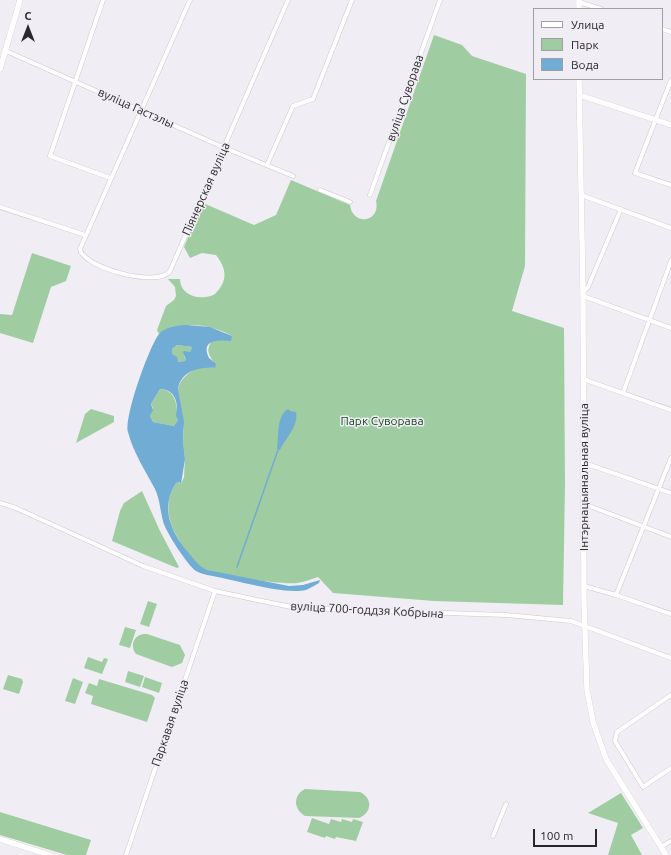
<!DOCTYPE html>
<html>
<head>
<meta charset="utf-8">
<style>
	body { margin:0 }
	#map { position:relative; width:671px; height:855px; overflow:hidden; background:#f0eef4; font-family:Ubuntu,sans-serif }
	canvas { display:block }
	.legend { position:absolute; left:533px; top:8px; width:130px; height:72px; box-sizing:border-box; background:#f0eef4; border:1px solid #a09fa3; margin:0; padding:5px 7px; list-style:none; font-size:12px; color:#29282a }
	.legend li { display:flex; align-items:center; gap:8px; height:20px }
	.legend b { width:20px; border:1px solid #a09fa3 }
	.north { position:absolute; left:8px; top:8px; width:40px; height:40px; -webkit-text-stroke:3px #f0eef4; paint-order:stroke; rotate:0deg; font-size:11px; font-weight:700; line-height:16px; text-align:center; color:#29282a }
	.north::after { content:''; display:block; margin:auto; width:14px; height:18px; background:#29282a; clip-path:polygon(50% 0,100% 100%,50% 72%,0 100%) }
	.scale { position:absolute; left:533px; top:829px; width:64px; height:18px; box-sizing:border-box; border:2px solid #29282a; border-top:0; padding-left:5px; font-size:12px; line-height:14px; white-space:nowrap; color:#29282a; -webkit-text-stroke:3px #f0eef4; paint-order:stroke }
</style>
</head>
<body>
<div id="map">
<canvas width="671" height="855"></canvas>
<ul class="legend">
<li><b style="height:5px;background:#fff"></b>Улица</li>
<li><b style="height:11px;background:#a0cca2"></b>Парк</li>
<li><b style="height:11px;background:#71acd4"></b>Вода</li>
</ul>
<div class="north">С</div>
<div class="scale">100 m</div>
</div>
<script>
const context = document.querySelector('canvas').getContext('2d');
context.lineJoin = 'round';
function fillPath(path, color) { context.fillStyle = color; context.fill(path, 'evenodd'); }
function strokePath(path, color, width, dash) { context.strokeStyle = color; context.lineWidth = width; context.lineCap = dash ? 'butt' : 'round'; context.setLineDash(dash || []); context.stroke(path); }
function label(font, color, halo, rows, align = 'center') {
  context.font = font + ' Ubuntu,sans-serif'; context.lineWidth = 3; context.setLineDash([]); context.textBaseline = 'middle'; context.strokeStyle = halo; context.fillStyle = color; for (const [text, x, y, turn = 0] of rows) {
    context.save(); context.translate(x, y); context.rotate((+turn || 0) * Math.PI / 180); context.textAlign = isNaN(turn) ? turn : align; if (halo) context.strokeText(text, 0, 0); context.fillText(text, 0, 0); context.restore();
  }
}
const green = new Path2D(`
	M 434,35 L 462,45 L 472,56 L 526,74 L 525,266 L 512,311 L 564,328 L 565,484 L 563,605 L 434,601 L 333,593 L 318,577 C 311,579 304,582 297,583 C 282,585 212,575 200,567 C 191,560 175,535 171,524 C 167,509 167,497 176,483 L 178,482 L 181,484 L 184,477 L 185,459 L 183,441 L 184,429 L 178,389 C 180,379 189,372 198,368 C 202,366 210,368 215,368 C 213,357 204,354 211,342 L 217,340 L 225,340 L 232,336 C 210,324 181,320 159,334 L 157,330 L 166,306 L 174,300 L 176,296 L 175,287 L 168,279 L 180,279 C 180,297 203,301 215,294 C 228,281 227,269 216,255 L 202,253 L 190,258 L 184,247 L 203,203 L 254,225 L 276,215 L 291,180 L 350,205 C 353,227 381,222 376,201 Z
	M 32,253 L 71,266 L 66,281 L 51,287 L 33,343 L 0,333 L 0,314 L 12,315 Z
	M 177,345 L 192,347 L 190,352 L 184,356 L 186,360 L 184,361 L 178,362 L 172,354 L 172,349 Z
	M 160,389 C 178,391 176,406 178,420 L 174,426 L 153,422 L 150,416 L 153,408 L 151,404 Z
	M 91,409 L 114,416 L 114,422 L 76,443 L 85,414 Z
	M 142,491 L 160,531 L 179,567 L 177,568 L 112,541 L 120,511 L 124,503 Z
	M 148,601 L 157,604 L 149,627 L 140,624 Z
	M 125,627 L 136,630 L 130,648 L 119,645 Z
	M 147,634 L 180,645 L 185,655 L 182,663 L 172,667 L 136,654 C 129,644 135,633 147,634 Z
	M 88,657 L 102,662 L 104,658 L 108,659 L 102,674 L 84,668 Z
	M 128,671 L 144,676 L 140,687 L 125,682 Z
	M 8,675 L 22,679 L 23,682 L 19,694 L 3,689 Z
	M 145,677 L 162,683 L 159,693 L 142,687 Z
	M 73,678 L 83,682 L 75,704 L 65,701 Z
	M 99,679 L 152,695 L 155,698 L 147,722 L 91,704 L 93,696 L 85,693 L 89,683 L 97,686 Z
	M 305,789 L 360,792 C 373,798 372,813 359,818 L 305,816 C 293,809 293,795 305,789 Z
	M 621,793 L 643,828 L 631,835 L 642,855 L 608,855 L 618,823 L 588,813 Z
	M 0,812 L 91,840 L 86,855 L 67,855 L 0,835 Z
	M 312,818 L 329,824 L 331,819 L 341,822 L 342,819 L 352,822 L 353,819 L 363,822 L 356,841 L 336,837 L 335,839 L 326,836 L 325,838 L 307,832 Z`);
const water = new Path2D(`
	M 187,325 L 210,327 L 232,336 L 231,341 C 219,340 200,339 209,358 L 216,364 L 215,368 C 199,367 181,371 178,389 L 184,422 L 183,441 L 185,459 L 181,484 L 179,482 L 176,483 C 160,508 171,531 187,551 C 194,559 198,566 207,570 L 289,586 L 303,585 L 320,580 L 319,583 C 315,585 311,588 306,590 C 282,595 233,579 207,575 C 204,574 199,573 196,571 C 188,566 165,531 163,521 C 160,510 160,500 155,489 C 145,470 133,452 128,432 C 124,417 149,347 159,334 C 165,327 178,325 187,325 ZM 177,345 L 192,347 L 190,352 L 184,351 L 183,352 L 186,360 L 184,361 L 178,362 L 177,357 L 172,354 L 172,349 ZM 160,389 C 175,389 179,403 176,416 L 178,420 L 174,426 L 153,422 L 150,416 L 153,410 L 151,404 Z
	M 288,409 L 290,411 L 296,412 C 299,426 285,439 280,450 L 277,449 C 279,437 276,416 288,409 Z`);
const stream = new Path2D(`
	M 237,567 L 278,450`);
const minor = new Path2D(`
	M 103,0 L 50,156 L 110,178
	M 190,0 L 80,249 C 81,266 157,289 170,271 L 288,0
	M 579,2 L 601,9
	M 662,29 L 671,32
	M 6,51 L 225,148 L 293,176
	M 671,80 L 635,173 L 671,185
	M 267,165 L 293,106 L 313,99 L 352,0
	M 320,190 L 350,202
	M 370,195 L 440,0
	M 581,195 L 671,228
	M 0,207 L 85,235
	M 583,292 L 588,287 L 621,209
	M 583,296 L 671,328
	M 583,379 L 671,410
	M 623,393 L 671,261
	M 584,465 L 590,465 L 671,493
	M 0,503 L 16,508 L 143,566 L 215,591 L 257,600 L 296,608 L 506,615 L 571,621 L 671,658
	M 584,504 L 671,537
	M 584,586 L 616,595 L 671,614
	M 616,595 L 671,458
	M 671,695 L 617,732 L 615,741 L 643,787 L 671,768
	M 493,836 L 506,804
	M 661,847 L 671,841
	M 126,855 L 215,591`);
const major = new Path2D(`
	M 579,0 L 579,9
	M 0,69 L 20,0
	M 579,79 L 583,292 L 584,604 L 587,690 L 593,722 L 606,759 L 666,855
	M 579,95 L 671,125
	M 0,839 L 50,855`);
const streetNames = [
	["вуліца Суворава",405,98,-71],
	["вуліца Гастэлы",136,108,24],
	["Піянерская вуліца",206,189,-66],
	["Інтэрнацыянальная вуліца",584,477,-90],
	["вуліца 700-годдзя Кобрына",367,610,3],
	["Паркавая вуліца",170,723,-71]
];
const parkNames = [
	["Парк Суворава",382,421]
];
fillPath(green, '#a0cca2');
fillPath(water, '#71acd4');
strokePath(stream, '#71acd4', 1.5);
strokePath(minor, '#c9c7cc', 5);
strokePath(major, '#c9c7cc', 6);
strokePath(minor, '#fff', 4);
strokePath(major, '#fff', 5.5);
label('12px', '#29282a', '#f0eef4', streetNames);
label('12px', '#12481b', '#f0eef4', parkNames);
</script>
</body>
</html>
